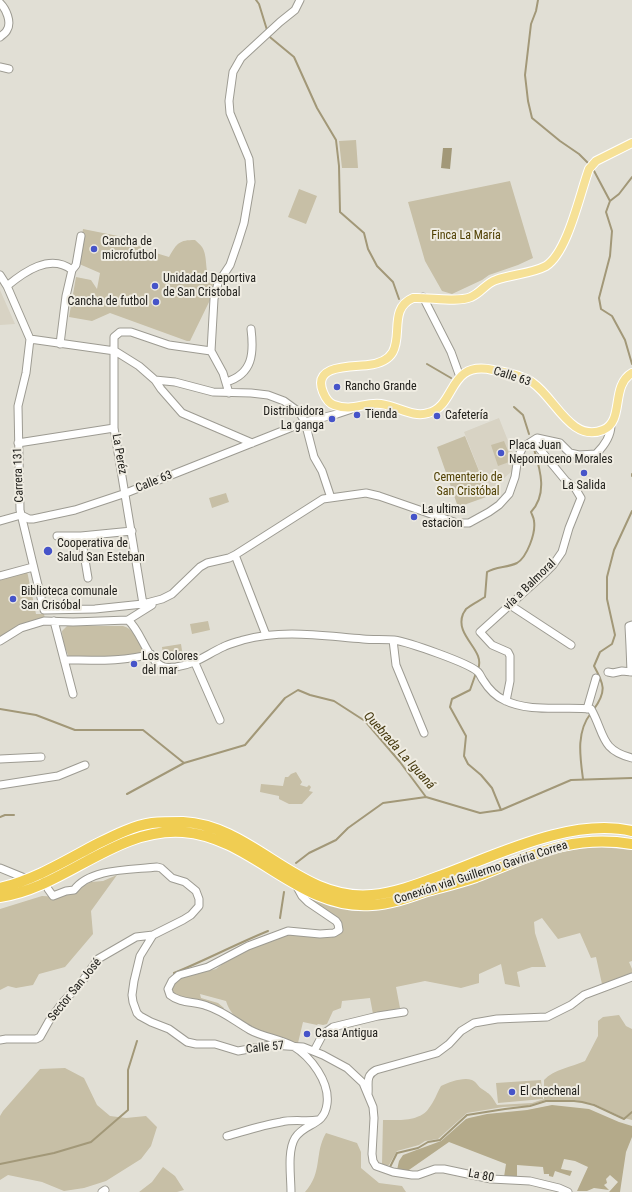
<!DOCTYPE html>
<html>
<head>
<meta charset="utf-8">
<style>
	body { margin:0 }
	canvas { display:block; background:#e1dfd5 }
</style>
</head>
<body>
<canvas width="632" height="1192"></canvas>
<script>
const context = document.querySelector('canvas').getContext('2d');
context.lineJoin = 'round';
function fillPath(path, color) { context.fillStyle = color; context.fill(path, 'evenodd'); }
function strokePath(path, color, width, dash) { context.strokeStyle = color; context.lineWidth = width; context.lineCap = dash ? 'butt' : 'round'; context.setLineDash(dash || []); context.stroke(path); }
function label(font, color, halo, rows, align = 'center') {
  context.font = font + ' "Roboto Condensed",sans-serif'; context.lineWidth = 4; context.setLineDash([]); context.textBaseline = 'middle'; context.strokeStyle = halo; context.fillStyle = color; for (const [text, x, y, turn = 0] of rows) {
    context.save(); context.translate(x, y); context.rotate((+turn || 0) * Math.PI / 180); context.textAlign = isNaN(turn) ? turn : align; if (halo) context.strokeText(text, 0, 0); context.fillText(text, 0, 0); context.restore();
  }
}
const built = new Path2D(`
	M 0,290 L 15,324 L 0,325 Z
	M 499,418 L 514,456 L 512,471 L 488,493 L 464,432 Z`);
const green = new Path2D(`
	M 356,140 L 358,168 L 342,168 L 339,141 Z
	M 510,181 L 533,258 L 518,265 L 489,275 L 482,280 L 452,294 L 442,291 L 425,261 L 408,202 Z
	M 299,189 L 317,196 L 306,224 L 288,217 Z
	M 83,229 L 123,237 L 146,250 L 169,257 C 177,243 179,240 195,240 C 197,242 200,244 202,247 C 209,258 203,273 213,284 L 210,300 L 190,341 L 187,341 L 110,313 L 92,321 L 69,317 L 76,277 L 91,280 L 97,289 L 100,273 L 77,263 Z
	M 465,436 L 489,496 L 458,507 L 437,447 Z
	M 504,441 L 512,461 L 498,466 L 491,445 Z
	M 226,493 L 229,502 L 212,508 L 209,498 Z
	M 27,571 L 36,614 L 44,614 L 46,624 L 20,628 L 0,639 L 0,578 Z
	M 208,621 L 210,630 L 192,634 L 190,624 Z
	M 67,626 L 123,626 C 133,628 138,640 143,648 L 138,656 L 70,660 L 63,642 L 62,631 Z
	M 181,644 L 183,657 L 164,660 L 162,647 Z
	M 296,772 L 302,782 L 300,785 L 307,787 L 309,785 L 311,787 L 309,791 L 313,792 L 302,804 L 289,804 L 279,799 L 279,796 L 260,792 L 261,784 L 283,786 L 285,777 L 288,777 L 291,774 Z
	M 601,847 L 632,850 L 632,961 L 629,962 L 632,969 L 632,976 L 602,984 L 596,957 L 591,958 L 580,933 L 558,939 L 542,918 L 534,922 L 535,933 L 546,967 L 532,967 L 517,972 L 520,987 L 505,984 L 501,964 L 479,974 L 479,983 L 461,988 L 425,981 L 396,987 L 400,1008 L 373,1014 L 370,998 L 342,1001 L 341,1008 L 333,1011 L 327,1024 L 323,1025 L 318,1024 L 317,1025 L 303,1022 L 298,1043 C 294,1042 289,1043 285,1042 C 280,1040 276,1036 271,1034 C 251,1027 233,1023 226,1001 L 200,994 L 201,998 L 218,1003 L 224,1008 L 223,1011 C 218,1007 213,1003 206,1002 C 195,999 166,1001 174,983 L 180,978 L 216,969 L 233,956 L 287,935 C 300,933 324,942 335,936 C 338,935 340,932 343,931 L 342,923 L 339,918 L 321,908 L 307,897 C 326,904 345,911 366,911 C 394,910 421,899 447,890 C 481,879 514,865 548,856 C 565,850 583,848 601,847 Z
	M 117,875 L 91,911 L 93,934 L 65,967 L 39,974 L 33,985 L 16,988 L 8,986 L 0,990 L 0,909 L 42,896 L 61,897 L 91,882 L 103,881 Z
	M 619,1015 L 626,1026 L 632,1029 L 632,1120 L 624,1118 L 594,1104 L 574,1100 L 546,1100 L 527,1106 L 503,1107 L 467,1113 L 438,1139 L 425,1141 L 419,1145 L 397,1151 L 389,1165 L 385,1167 L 382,1164 L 383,1120 C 397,1120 420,1122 429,1108 C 434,1102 437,1093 441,1086 C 450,1082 463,1077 472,1080 C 477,1082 478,1087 482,1089 C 491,1095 491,1095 497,1105 L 532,1103 L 544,1099 L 544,1080 C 554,1069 572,1067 585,1061 L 598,1036 L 598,1021 L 603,1017 Z
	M 65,1068 L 84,1078 L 97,1105 L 110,1116 L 126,1118 L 146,1116 L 157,1127 L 151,1146 L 141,1159 L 106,1181 L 84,1188 L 64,1191 L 42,1182 L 8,1175 L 0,1180 L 0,1116 L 3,1111 L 40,1069 Z
	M 541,1080 L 543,1099 L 498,1103 L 496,1083 Z
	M 326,1133 L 357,1143 L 361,1152 L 361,1168 L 379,1183 L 402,1186 L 406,1192 L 305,1192 C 323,1172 314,1153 326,1133 Z
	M 163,1167 L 175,1176 L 184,1190 L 177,1192 L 139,1192 L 152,1182 Z`);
const forest = new Path2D(`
	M 552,1105 L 589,1109 L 619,1122 L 632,1126 L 632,1137 L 626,1152 L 620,1192 L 609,1192 L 618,1182 L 610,1175 L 606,1179 L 607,1183 L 604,1185 L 609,1190 L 594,1188 L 587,1191 L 577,1191 L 588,1167 L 575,1161 L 564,1159 L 561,1169 L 572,1171 L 570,1176 L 555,1171 L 553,1177 L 549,1176 L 549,1174 L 544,1174 L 543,1167 L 517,1165 L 517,1177 L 504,1177 L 506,1164 L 449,1142 L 406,1172 L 397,1170 L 399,1161 L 403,1155 L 441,1141 L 466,1119 L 469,1118 L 487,1114 L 527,1110 Z`);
const water = new Path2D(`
	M 443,148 L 452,148 L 450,169 L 441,168 Z`);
const stream = new Path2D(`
	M 256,0 L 259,4 L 267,30
	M 538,0 L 536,11 L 531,24 L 525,75 L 528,101 L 532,118 L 560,141 L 579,154 L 590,165
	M 269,36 L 271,38 L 294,57 L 317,108 L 336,140 L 339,166 L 340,212 L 364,233 L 368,249 L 377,266 L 393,282 L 399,299
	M 593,169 L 610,201
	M 632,177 L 619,194 L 610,201 L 606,212 L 612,231 L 610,256 L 599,298 L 601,309 L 612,316 L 625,340 L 632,364
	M 427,364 L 451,378
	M 514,407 L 523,415 L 529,434
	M 632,474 L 632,476
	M 478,669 C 486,650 454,636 463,614 C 464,612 465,611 466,609 C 472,604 479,601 485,597 L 487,572 C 496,566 507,568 517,563 C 527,557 536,533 534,521 C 534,518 532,515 531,512 C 548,494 540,469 534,449
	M 476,673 L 470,690 L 452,699 L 450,707 L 466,736 L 464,756 L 468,764 L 481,775 L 492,788 L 501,810
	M 0,709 L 36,715 L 75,730 L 143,730 L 184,763 L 245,745 L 285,698 L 298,690 L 310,695 L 334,701 L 365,721 L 400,762 L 426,797 L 480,813 L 501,810 L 571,780 L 632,778
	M 594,709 C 607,691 604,684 594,666 L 600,652 L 612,644 L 615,635 L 607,599 L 607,577 L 614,550 L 632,511
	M 583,779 C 580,756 576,732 591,713
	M 127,794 L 184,763
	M 0,817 L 5,815 L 14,815
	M 296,863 L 309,853 L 336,840 L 348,828 L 383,803 L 426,797
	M 280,918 L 284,892
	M 174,973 C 206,960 236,944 268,931
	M 0,1164 L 54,1153 L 91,1142 L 128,1110 L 128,1070 L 137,1041
	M 390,1167 L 397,1153 L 418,1148 L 428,1142 L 440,1140 L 467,1115 L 505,1109 L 530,1106 L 546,1101 L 574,1101 L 582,1102 L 594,1105 L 624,1119 L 632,1112`);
const minor = new Path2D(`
	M 0,3 C 6,9 12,22 7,30 C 6,33 2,35 0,37
	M 0,67 L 9,69
	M 0,275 L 7,286 L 30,339 L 26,373 L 18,406 L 20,510 L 44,610 L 95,609 L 143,604 L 162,599 L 172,594 L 200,567 L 207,563 L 229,558 L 235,555 L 323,499 L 366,493 L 379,496 L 457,523 L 469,523 L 489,512 L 499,505 L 509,494 L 515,477 L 518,457 L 523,447 L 537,438 L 560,443 L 570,453 L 579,455 L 596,454 C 604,446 611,437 611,425
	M 7,286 C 24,272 50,253 72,270
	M 423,297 L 451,352 L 460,377
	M 30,339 L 115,351 L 139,366 L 155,380 L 161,389 L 182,413 L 252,443
	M 60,344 L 66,296 L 72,270 L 76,265 L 81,236
	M 211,351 L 223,373 L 229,393
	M 155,380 L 175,382 L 213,392 L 251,393 L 268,395 L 284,401 L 295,409 L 301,415 L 305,422 L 314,457 L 322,471 L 331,498
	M 226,382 C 253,374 254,353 251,329
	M 18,443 L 114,428
	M 0,521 L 21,515 L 29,519 L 33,519 L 75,510 L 126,493 L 305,422 L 337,414 L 352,409
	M 57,536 L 81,536 L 132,531
	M 81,536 L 88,578
	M 235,555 L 266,635
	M 0,576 L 33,567
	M 143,604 L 114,428 L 114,337 L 120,332 L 131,332 L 169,345 L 211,351 L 214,299 L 218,283 L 230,265 L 238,242 L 244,223 L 251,182 L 249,159 L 230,113 L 229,101 L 233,72 L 241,58 L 280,22 L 295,10 L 300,0
	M 510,605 L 571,645
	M 128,620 C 142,632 147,661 164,667 C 168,668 172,667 176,667 C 196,664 206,655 223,647 C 229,644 237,642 243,640 C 283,629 323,636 363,639 C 373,640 384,639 394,640 C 408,642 469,663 478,672 C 480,674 481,677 483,680 C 488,688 495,696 504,700 C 530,713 564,706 591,709 C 605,734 600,750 632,758
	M 54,621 L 73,694
	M 393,640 L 396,665 L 424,733
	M 0,641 L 21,628 L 44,621 L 73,622 L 128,620 L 152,605
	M 630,646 L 629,626 L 632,625
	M 64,660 C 93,660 123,662 151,654
	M 195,663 L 220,720
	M 608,672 L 613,673 L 622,671 L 632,672
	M 631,672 L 630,646 L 632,646
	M 506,701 L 510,681 L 510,656 L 508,652 L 492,645 L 480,632 L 543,575 L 553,565 L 562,552 L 569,528 L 581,498 L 575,488 L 566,481 L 533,441
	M 587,709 L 596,678
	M 0,759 L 41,757
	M 0,785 L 58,776 L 85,765
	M 0,868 L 27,879
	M 153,935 L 140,956 L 134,981 L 132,995 L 133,1002 L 137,1013 L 140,1016 L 151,1022 L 169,1029 L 187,1042 L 196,1044 L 215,1044 L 238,1051 L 271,1045 L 303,1047 L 323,1055 L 347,1068 L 363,1083 L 373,1107 L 374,1118 L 372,1154 L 373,1161 L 376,1166 L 393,1172 L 412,1175 L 418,1175 L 435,1169 L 444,1169 L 491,1179 L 530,1181 L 559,1188 L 568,1192
	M 0,1040 L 6,1039 L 36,1039 L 40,1037 L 49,1021 L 63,1002 L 81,983 L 98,959 L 136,937 L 153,935 L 183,920 L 191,915 L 199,906 L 199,899 L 196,891 L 185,882 L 172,878 L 161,868 L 157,867 C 131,870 90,868 74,890 L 66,891 L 53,896 L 48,889
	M 314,1051 L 323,1034 L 333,1027 L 378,1016 L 404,1012
	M 368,1094 C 369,1083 365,1076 376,1070 L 437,1053 L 449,1044 L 461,1031 L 474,1023 L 497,1019 L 547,1017 L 571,1005 L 584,995 L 632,977
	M 227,1136 C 245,1131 263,1125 281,1122 C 294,1119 306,1122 318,1120
	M 102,1192 L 105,1190
	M 291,1192 C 291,1177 287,1151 295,1138 C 305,1122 324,1127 327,1104 C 330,1082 311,1057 293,1046 C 279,1039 263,1037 250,1030 C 236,1022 223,1011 207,1006 C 195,1001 181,1004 170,995 L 168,989 L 172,981 L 179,975 L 208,967 L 248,946 L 288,931 L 320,934 L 334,933 L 339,930 L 338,924 L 336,921 L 308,902 L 302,896 L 296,885`);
const major = new Path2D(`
	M 632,143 L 596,161 L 589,169 C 580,193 568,252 546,266 C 531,274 512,274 496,280 C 486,283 481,293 471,297 C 457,303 429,297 413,298 C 380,312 418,359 368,365 C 352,367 312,364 323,392 C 325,397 328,403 334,405 C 353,412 363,402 381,404 C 397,406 413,418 428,413 C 457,406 447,360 493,370 C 505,372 524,376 533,383 C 555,398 571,443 603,430 C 625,421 610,386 632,373`);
const highway = new Path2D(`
	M 0,888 C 34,880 65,861 95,845 C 113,836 132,826 152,823 C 162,822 173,822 183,822 C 253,825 299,902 372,895 C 394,893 416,885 437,877 C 495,856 570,817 632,831
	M 0,897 C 64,888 116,827 183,832 C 253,837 299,911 372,905 C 390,904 407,898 424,892 C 441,887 459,883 476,877 C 531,856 570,834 632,844`);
const markers = [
	[94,249,4,"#4654c9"],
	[155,286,4,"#4654c9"],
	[156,302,4,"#4654c9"],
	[337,387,4,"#4654c9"],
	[357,415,4,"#4654c9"],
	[437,416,4,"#4654c9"],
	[332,419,4,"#4654c9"],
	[501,453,4,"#4654c9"],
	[584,473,4,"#4654c9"],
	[414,517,4,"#4654c9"],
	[48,551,5,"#4654c9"],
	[13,599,4,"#4654c9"],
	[134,664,4,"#4654c9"],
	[307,1034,4,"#4654c9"],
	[512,1092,4,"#4654c9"]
];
const parkNames = [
	["Finca La María",466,236],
	["Cementerio de",468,478],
	["San Cristóbal",468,492]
];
const poiNames = [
	["Cancha de",102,242],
	["microfutbol",102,256],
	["Unidadad Deportiva",163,279],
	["de San Cristobal",163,293],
	["Cancha de futbol",148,302,"right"],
	["Rancho Grande",345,387],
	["Distribuidora",324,412,"right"],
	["La ganga",324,426,"right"],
	["Tienda",365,415],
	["Cafetería",445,416],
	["Placa Juan",509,446],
	["Nepomuceno Morales",509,460],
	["La Salida",584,486,"center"],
	["La ultima",422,510],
	["estacion",422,524],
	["Cooperativa de",57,544],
	["Salud San Esteban",57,558],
	["Biblioteca comunale",21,592],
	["San Crisóbal",21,606],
	["Los Colores",142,657],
	["del mar",142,671],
	["Casa Antigua",315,1034],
	["El chechenal",520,1092]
];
const streetNames = [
	["Calle 63",512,377,18],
	["La Peréz",119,454,80],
	["Carrera 131",19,475,-92],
	["Calle 63",154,482,-22],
	["vía a Balmoral",530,585,-44],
	["Conexión vial Guillermo Gaviria Correa",481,873,-18],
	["Sector San José",75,990,-51],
	["Calle 57",265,1048,-6],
	["La 80",481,1176,11]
];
const waterNames = [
	["Quebrada La Iguaná",399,751,48]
];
fillPath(built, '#d8d3c4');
fillPath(green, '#c7bfa6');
fillPath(forest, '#b4aa8a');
fillPath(water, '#a29878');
strokePath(stream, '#a29878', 2);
strokePath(minor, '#9d9b92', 9);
strokePath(major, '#fff', 10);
strokePath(highway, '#fff', 12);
strokePath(minor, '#fff', 7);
strokePath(major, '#f6e197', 8);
strokePath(highway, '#f0cd52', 10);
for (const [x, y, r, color] of markers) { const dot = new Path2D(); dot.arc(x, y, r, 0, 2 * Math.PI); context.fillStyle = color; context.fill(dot); strokePath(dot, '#efece2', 1.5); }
label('12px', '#504002', '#efece2', parkNames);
label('12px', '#21201c', '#efece2', poiNames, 'left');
label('12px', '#21201c', '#efece2', streetNames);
label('italic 13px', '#44380d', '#efece2', waterNames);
</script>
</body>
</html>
